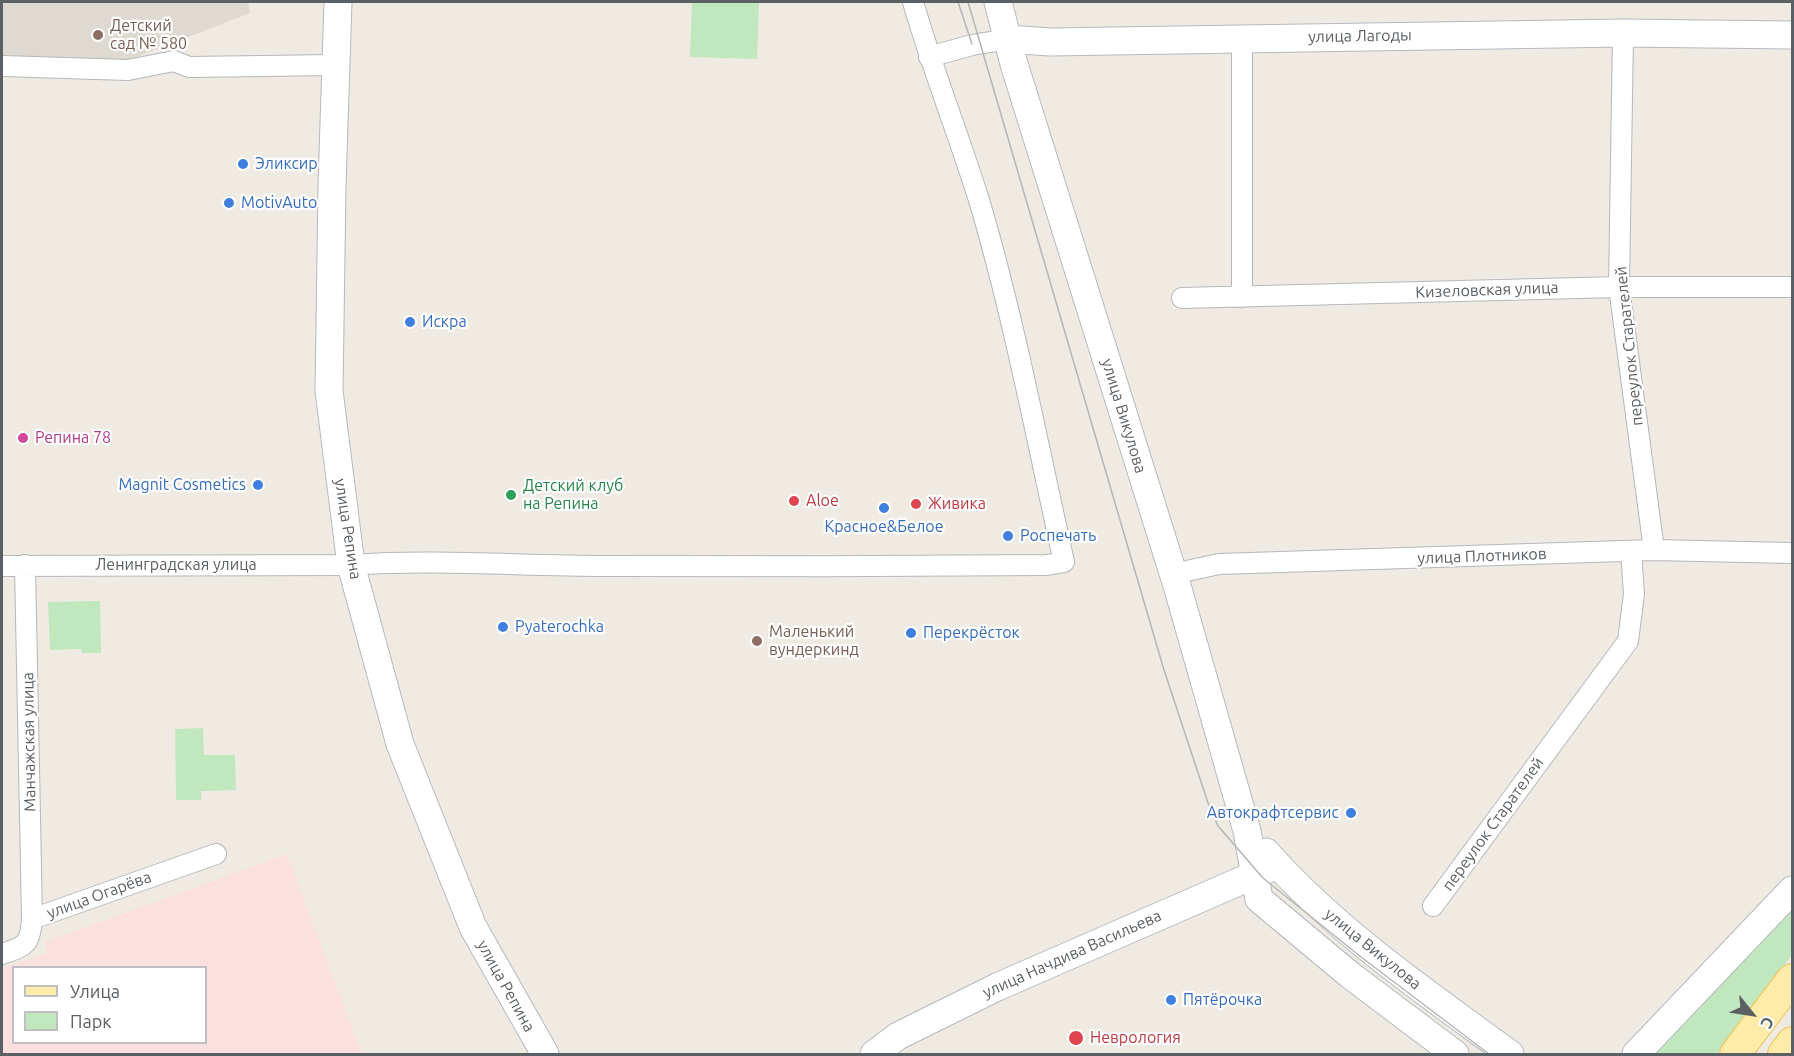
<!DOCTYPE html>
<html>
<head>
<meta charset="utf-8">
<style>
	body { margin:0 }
	#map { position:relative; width:1794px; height:1056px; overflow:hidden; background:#efebe3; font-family:Ubuntu,sans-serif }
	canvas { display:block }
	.frame { position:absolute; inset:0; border:3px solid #5b6064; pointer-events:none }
	.legend { position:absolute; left:12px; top:966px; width:195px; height:78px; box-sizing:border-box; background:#fff; border:2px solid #bdbfc1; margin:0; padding:8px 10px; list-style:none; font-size:18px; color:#5b6064 }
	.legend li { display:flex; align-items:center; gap:12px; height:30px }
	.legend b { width:30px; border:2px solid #bdbfc1 }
	.north { position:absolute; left:1722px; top:984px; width:60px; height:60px; -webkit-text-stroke:4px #fff; paint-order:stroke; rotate:120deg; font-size:16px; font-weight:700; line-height:24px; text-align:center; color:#5b6064 }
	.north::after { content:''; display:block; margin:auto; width:21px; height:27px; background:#5b6064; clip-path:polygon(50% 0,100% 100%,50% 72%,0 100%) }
</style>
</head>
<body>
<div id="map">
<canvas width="1794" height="1056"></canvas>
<div class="frame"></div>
<ul class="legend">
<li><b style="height:8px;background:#ffeca8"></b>Улица</li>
<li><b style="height:16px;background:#c1e7bf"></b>Парк</li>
</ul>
<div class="north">С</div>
</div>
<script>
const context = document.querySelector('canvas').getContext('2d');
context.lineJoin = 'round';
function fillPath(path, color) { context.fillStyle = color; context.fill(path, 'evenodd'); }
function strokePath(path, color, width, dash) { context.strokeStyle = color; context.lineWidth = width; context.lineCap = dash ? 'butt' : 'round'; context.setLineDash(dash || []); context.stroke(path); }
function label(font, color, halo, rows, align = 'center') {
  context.font = font + ' Ubuntu,sans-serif'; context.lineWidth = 4.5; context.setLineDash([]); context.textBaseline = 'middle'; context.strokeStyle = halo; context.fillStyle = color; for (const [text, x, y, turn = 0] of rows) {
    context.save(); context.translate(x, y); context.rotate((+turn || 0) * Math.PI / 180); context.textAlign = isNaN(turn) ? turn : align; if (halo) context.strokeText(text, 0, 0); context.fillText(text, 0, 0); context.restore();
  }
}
const education = new Path2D(`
	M 2,2 L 248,2 L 250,13 L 129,60 L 2,57 Z`);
const medical = new Path2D(`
	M 287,854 L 362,1054 L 2,1054 L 2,968 L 47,953 L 45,942 ZM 14,968 L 206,968 L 206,1042 L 14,1042 Z`);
const green = new Path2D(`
	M 692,2 L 759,3 L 757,59 L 690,57 Z
	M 100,601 L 101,653 L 82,653 L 81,649 L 50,650 L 48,602 Z
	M 203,728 L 204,755 L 235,755 L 236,790 L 201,791 L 201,800 L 176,800 L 175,729 Z
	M 1792,906 L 1792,955 L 1717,1054 L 1651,1054 Z`);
const street = new Path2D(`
	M 1623,33 L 1619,287 L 1654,550
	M 929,57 L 972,45 L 1008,39
	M 2,66 L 128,70 L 174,61 L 189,67 L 335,65
	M 1242,297 L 1242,37
	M 1182,298 L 1619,287 L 1792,287
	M 2,566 L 351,565 C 435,559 521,566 605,566 C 752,567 900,566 1047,565 L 1064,562 C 1037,441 1014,318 979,200 C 958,133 932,68 913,2
	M 1173,574 L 1219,564 L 1654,550 L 1792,553
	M 1433,906 L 1628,641 L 1634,594 L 1631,551
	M 32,919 L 216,854
	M 2,954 C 25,946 30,946 32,919 L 25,565`);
const secondary = new Path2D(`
	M 338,2 L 332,185 L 329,391 L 351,565 L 400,744 L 473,927 L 545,1054
	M 998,2 L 1014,64 L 1178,589 L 1247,831 L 1259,899 L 1350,975 L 1455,1054
	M 1008,39 L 1050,42 L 1623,33 L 1792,35
	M 1266,852 C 1336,931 1425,992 1510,1054
	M 874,1054 L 898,1036 L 997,987 L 1277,865
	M 1636,1054 L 1792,890`);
const primary = new Path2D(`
	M 1735,1054 L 1792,979
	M 1783,1054 L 1792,1042`);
const tram = new Path2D(`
	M 958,2 L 972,44
	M 968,2 L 1164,670 L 1208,803 L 1218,826 L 1263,878 L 1361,957 L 1489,1054`);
const markers = [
	[98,35,6,"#8d6e63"],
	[243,164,6,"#3f7fe0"],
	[229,203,6,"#3f7fe0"],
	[410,322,6,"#3f7fe0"],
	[23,438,6,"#d1479c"],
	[258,485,6,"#3f7fe0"],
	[511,495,6,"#2e9e5b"],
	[794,501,6,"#e0444e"],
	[916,504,6,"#e0444e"],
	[884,508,6,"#3f7fe0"],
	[1008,536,6,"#3f7fe0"],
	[503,627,6,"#3f7fe0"],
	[911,633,6,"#3f7fe0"],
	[757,641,6,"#8d6e63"],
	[1351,813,6,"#3f7fe0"],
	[1171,1000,6,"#3f7fe0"],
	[1076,1038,8,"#e0444e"]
];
const educationNames = [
	["Детский",110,26],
	["сад № 580",110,44],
	["Маленький",769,632],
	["вундеркинд",769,650]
];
const streetNames = [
	["улица Лагоды",1360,36,-1],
	["Кизеловская улица",1487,290,-2],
	["переулок Старателей",1629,346,-96],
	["улица Викулова",1124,416,73],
	["улица Репина",348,529,81],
	["улица Плотников",1482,556,-2],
	["Ленинградская улица",176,565],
	["Манчажская улица",29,742,-91],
	["переулок Старателей",1493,824,-54],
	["улица Огарёва",99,895,-20],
	["улица Викулова",1373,949,39],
	["улица Начдива Васильева",1072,954,-24],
	["улица Репина",506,986,61]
];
const shopNames = [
	["Эликсир",255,164],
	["MotivAuto",241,203],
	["Искра",422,322],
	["Magnit Cosmetics",246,485,"right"],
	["Красное&Белое",884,527,"center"],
	["Роспечать",1020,536],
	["Pyaterochka",515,627],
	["Перекрёсток",923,633],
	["Автокрафтсервис",1339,813,"right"],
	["Пятёрочка",1183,1000]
];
const hotelNames = [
	["Репина 78",35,438]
];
const leisureNames = [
	["Детский клуб",523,486],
	["на Репина",523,504]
];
const healthNames = [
	["Aloe",806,501],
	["Живика",928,504],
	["Неврология",1090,1038]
];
fillPath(education, '#dfdad1');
fillPath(medical, '#fce0df');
fillPath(green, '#c1e7bf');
strokePath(street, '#b4b7bb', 22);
strokePath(secondary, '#b5b9be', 29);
strokePath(primary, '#f6c054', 32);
strokePath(street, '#fff', 20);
strokePath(secondary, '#fff', 27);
strokePath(primary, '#ffeca8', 30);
strokePath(tram, '#b4b5b5', 1.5);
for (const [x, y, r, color] of markers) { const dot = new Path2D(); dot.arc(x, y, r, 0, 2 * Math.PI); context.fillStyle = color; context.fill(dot); strokePath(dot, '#fff', 2); }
label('16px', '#785e54', '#fff', educationNames, 'left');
label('16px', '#5b6064', '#fff', streetNames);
label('16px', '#366cbe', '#fff', shopNames, 'left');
label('16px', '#b23c85', '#fff', hotelNames, 'left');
label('16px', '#27864d', '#fff', leisureNames, 'left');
label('16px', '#be3a42', '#fff', healthNames, 'left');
</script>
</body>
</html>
